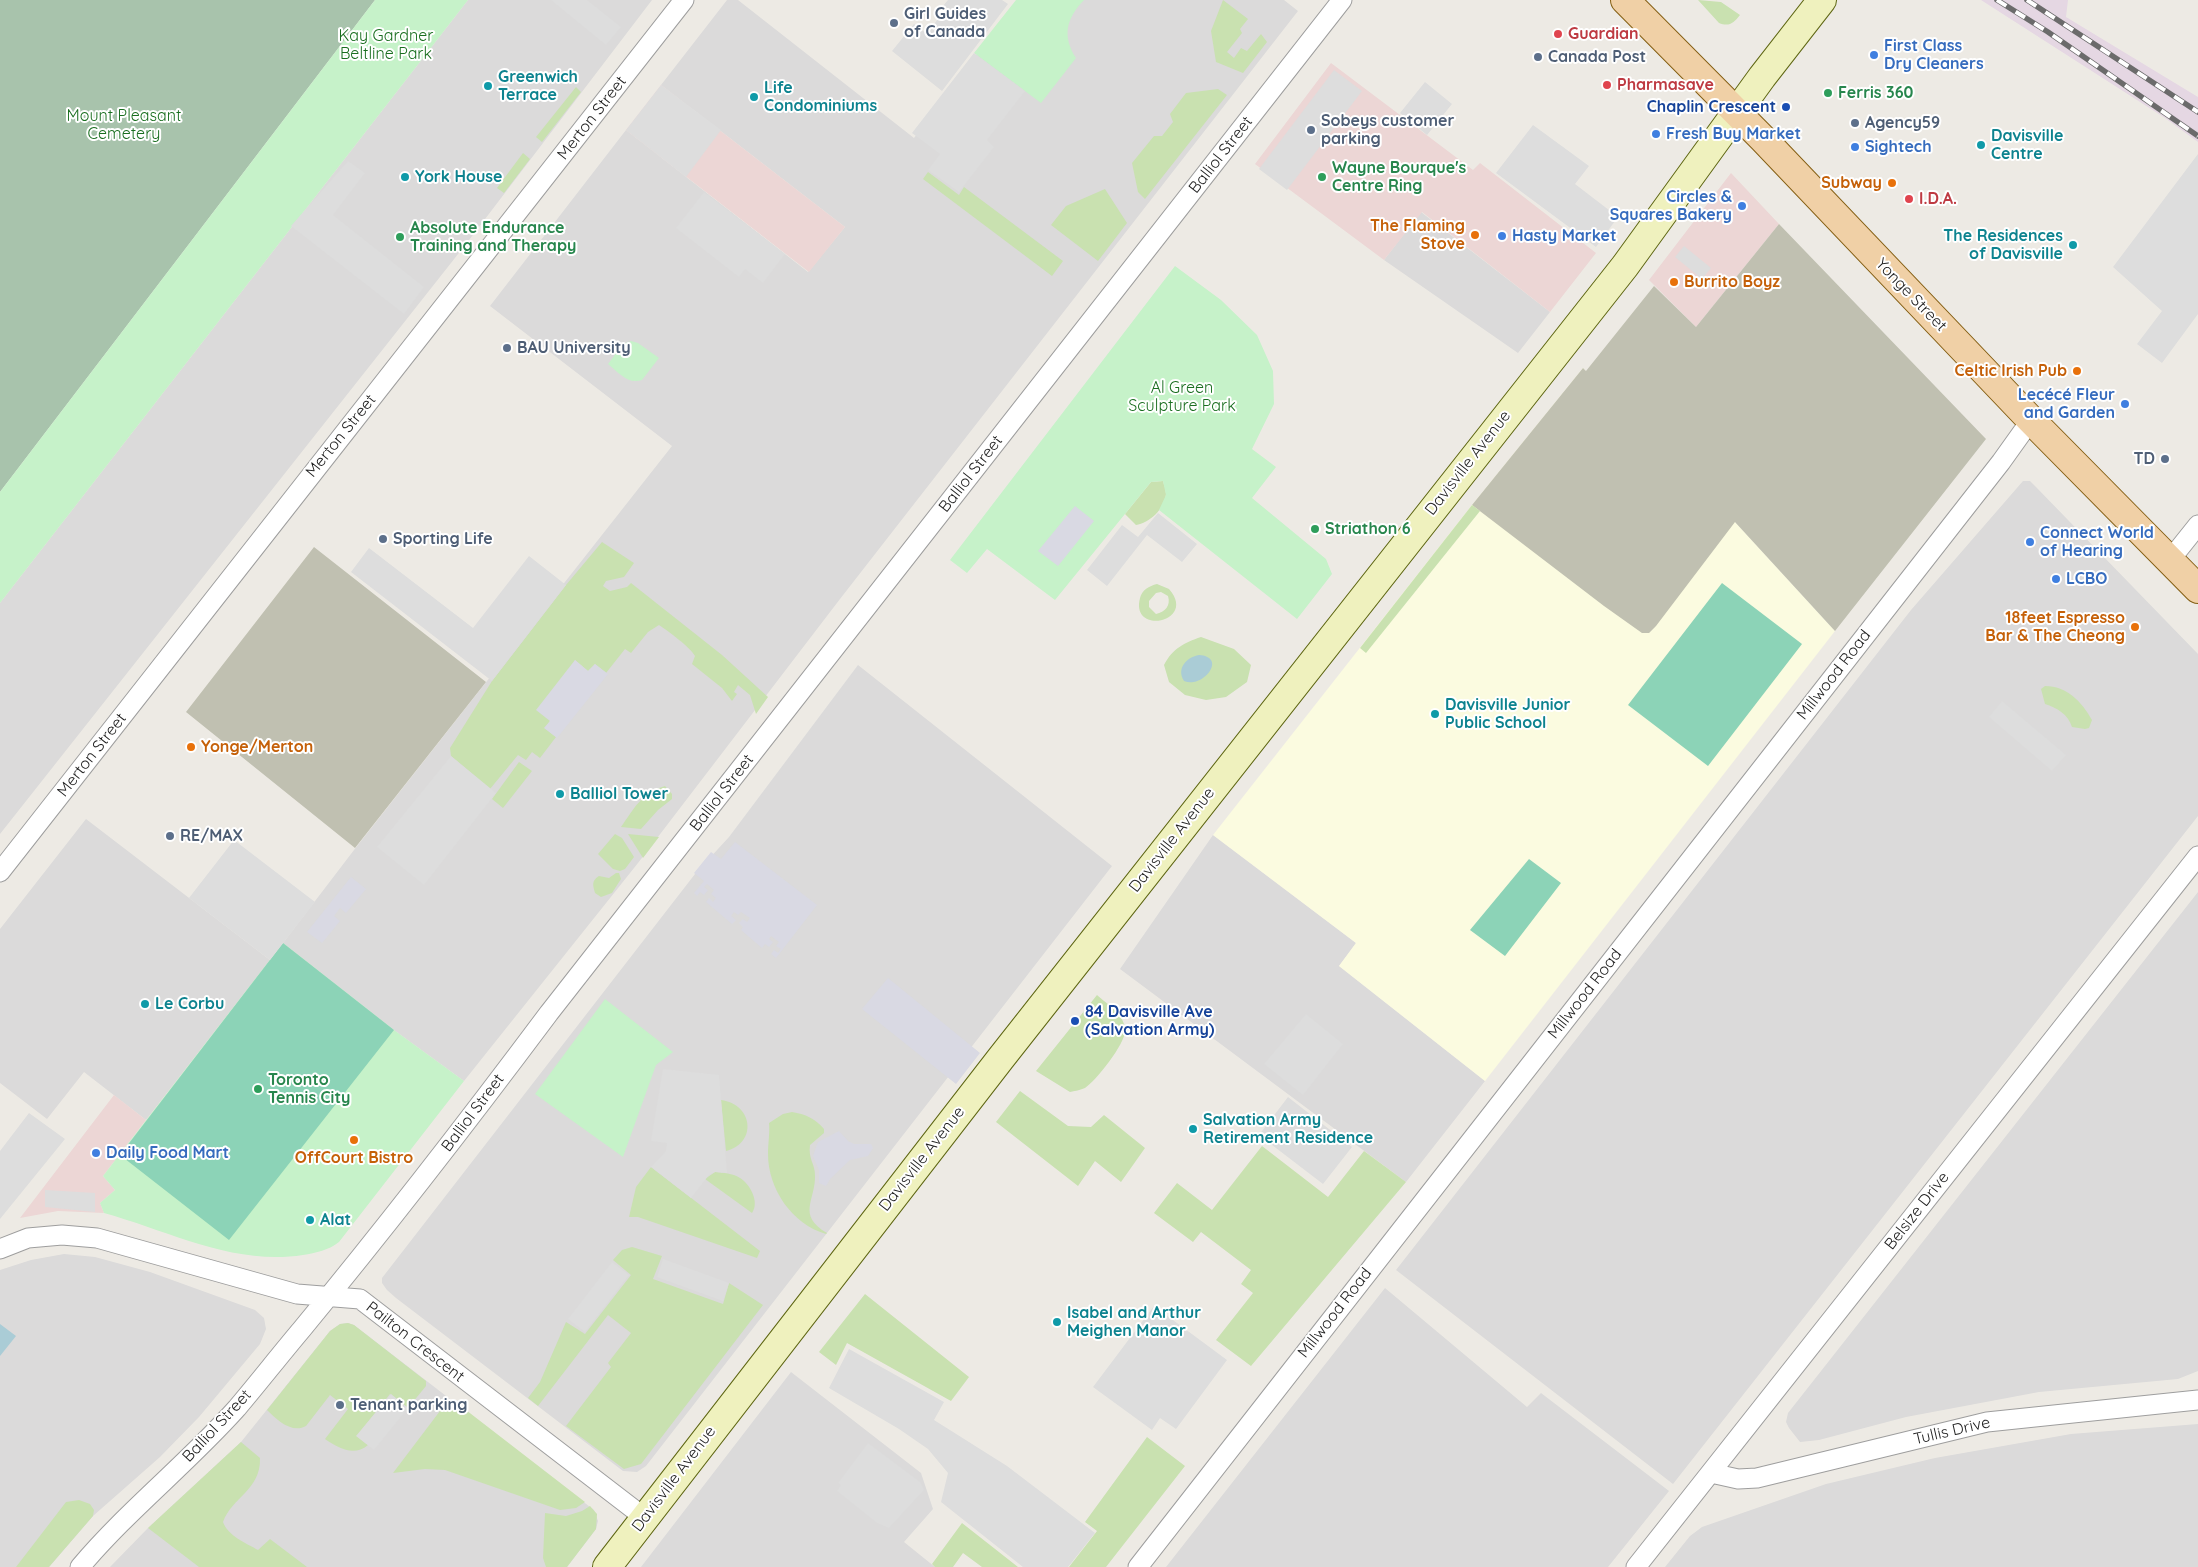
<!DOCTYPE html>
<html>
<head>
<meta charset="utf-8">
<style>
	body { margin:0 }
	canvas { display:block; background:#edeae4 }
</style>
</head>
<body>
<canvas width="2198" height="1567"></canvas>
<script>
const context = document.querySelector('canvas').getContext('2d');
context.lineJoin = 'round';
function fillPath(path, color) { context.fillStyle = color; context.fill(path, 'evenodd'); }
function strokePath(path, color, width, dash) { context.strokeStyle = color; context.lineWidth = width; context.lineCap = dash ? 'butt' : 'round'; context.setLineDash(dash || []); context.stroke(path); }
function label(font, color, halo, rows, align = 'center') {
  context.font = font + ' Quicksand,sans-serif'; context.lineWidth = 4; context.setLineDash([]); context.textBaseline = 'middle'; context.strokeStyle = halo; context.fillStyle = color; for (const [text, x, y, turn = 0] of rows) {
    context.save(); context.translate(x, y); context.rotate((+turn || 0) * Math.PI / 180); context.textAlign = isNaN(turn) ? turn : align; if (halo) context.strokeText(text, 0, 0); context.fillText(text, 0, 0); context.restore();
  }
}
const residential = new Path2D(`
	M 468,0 L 652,0 L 466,244 L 0,834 L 0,603 Z
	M 727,0 L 738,0 L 914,138 L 1018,0 L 1284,0 L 1298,11 L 840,599 L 638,863 L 464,1081 L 394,1030 L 283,943 L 354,850 L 672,446 L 490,306 L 626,130 L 808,272 L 845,227 L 661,85 Z
	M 1421,212 L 1550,312 L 1518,353 L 1384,260 Z
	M 2023,481 L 2030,481 L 2036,487 L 2198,654 L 2198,816 L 1673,1484 L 1396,1270 L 1911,610 Z
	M 858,665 L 1112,866 L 646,1466 L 637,1472 L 623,1471 L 396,1298 L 387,1290 L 382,1283 L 382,1278 L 695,874 L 729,837 Z
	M 86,819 L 270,960 L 146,1120 L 84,1072 L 47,1119 L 0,1083 L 0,929 Z
	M 1213,835 L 1356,943 L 1339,966 L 1485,1081 L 1406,1182 L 1120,969 Z
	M 2198,892 L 2198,1371 L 2178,1379 L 2039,1392 L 1906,1417 L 1819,1440 L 1800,1442 L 1789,1428 L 1786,1422 L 1788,1413 Z
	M 64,1254 L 95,1257 L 150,1272 L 255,1310 L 264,1318 L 266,1329 L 260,1344 L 199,1417 L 160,1457 L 93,1516 L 49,1567 L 0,1567 L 0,1270 L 31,1260 Z
	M 1385,1288 L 1527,1407 L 1541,1393 L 1669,1491 L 1608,1567 L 1166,1567 Z
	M 348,1323 L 354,1325 L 594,1510 L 598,1521 L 596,1529 L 567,1567 L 110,1567 L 148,1528 L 241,1442 L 330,1331 L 340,1324 Z
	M 791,1372 L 921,1473 L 933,1509 L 904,1542 L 935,1567 L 641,1567 Z
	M 2198,1424 L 2198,1567 L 1665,1567 L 1690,1536 L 1702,1527 L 1826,1484 L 1935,1458 L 2071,1434 Z`);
const commercial = new Path2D(`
	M 1331,63 L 1473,170 L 1480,163 L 1596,253 L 1550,312 L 1422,212 L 1384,260 L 1255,164 Z
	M 661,85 L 845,227 L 809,272 L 626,130 Z
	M 1731,173 L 1779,224 L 1696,327 L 1649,280 Z
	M 114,1095 L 146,1120 L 103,1176 L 115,1190 L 100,1203 L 104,1213 L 58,1211 L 20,1218 Z`);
const industrial = new Path2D(`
	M 1981,0 L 2068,0 L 2066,17 L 2198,97 L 2198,142 L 2165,118 Z`);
const education = new Path2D(`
	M 1583,368 L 1735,522 L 1835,631 L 1485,1081 L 1339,966 L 1356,943 L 1213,835 L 1472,505 Z`);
const construction = new Path2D(`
	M 1779,224 L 1986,439 L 1835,631 L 1735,522 L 1656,626 L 1649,633 L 1642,633 L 1604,606 L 1472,505 L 1583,368 L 1586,371 L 1654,286 L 1696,327 Z
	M 314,547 L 486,682 L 355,848 L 186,712 Z`);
const grass = new Path2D(`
	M 1223,0 L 1248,19 L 1240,29 L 1242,33 L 1227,52 L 1234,58 L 1241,48 L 1247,51 L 1261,34 L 1267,42 L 1243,73 L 1216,62 L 1211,31 Z
	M 1698,0 L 1721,2 L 1740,15 C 1734,23 1729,27 1719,23 Z
	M 576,87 L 581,92 L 542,142 L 536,137 Z
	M 1218,89 L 1227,95 L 1145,199 L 1138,192 L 1132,163 L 1154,136 L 1162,136 L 1173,122 L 1170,114 L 1186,93 Z
	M 523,153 L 530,159 L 504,193 L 497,188 Z
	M 928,172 L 959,195 L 964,187 L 1063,261 L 1052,276 L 923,179 Z
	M 1105,189 L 1127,223 L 1098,261 L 1051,225 L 1066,206 Z
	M 1163,481 C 1164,485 1166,490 1166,494 C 1165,509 1149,523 1136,525 L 1125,514 L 1151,482 Z
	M 1472,505 L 1480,511 L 1366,653 L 1360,648 Z
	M 602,542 L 634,563 L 624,577 L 606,581 L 603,586 L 610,591 L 627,587 L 631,583 L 722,655 L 768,697 L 756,714 L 750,695 L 738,685 L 734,692 L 737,694 L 732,701 L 722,688 L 692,664 L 695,656 C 690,647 668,631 659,625 L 648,632 L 631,653 L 625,649 L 606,673 L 595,664 L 588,671 L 575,660 L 550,721 L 545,728 L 556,737 L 540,758 L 532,752 L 526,760 L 518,755 L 490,789 L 451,756 L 450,748 L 492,681 L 566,585 Z
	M 1157,584 L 1169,589 C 1198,622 1130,636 1140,598 C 1142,590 1149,586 1157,584 ZM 1161,592 L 1168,596 C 1171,606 1165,612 1156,614 L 1149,607 L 1149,601 L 1156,593 Z
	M 1201,637 L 1234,649 L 1251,665 L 1247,682 L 1226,697 L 1206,700 L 1185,695 L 1169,682 L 1164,665 C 1173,648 1184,643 1201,637 Z
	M 2045,686 C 2067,686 2082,702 2092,720 L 2089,728 L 2085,729 L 2072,727 C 2068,714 2057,708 2045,704 L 2041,689 Z
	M 519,762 L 532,771 L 503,808 L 492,799 Z
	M 665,786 L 672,794 L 672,799 L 658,810 L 641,829 L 621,827 C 634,809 641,793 665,786 Z
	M 615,834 L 622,838 L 634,857 L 625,869 L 620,871 L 613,869 L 598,854 Z
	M 628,834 L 659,837 L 643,858 Z
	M 616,873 L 619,873 L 621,879 L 612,893 L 601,897 L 595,893 C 593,885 591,881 599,876 L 609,878 Z
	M 1097,995 C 1107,1004 1126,1016 1125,1031 C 1125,1044 1096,1081 1085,1088 C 1081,1090 1074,1091 1070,1092 L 1036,1071 Z
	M 1020,1091 L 1068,1126 L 1091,1127 L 1104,1115 L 1145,1148 L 1121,1182 L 1095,1161 L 1078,1186 L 996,1122 Z
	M 721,1100 C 753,1104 758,1143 726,1151 Z
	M 792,1112 C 805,1114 816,1119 824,1129 L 824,1133 L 810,1145 C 808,1159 815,1164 815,1175 C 816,1200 796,1215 827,1233 L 826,1234 C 792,1224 768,1189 768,1154 C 768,1143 770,1133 769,1123 L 783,1114 Z
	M 1262,1146 L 1328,1197 L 1364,1151 L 1406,1182 L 1251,1366 L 1216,1340 L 1253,1293 L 1241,1284 L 1251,1270 L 1201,1232 L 1193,1242 L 1154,1213 L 1177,1183 L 1212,1210 Z
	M 651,1167 L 760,1251 L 757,1258 L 638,1217 L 629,1217 L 636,1187 Z
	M 715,1172 C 724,1173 732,1173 740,1178 C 750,1184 760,1202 752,1213 L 705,1179 Z
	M 632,1247 L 662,1256 L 653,1279 L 723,1304 L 729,1283 L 763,1305 L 641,1464 L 624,1469 L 566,1426 L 611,1367 L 608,1363 L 631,1333 L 608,1315 L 538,1406 L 528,1398 L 540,1382 L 566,1322 L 585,1334 L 631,1275 L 613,1260 L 622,1250 Z
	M 865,1294 L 969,1377 L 951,1401 L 847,1343 L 836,1365 L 819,1352 Z
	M 348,1323 L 354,1325 L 426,1381 L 426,1386 L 408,1408 L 390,1394 L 357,1436 L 368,1445 C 354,1457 338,1448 325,1439 L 348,1409 L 330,1395 L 306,1426 C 292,1434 277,1420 267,1410 L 330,1331 L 340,1324 Z
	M 453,1400 L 585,1502 L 576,1508 L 560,1510 L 445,1470 L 425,1469 L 393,1473 L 443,1407 Z
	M 1147,1437 L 1185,1466 L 1106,1567 L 1069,1567 L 1097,1531 L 1085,1522 Z
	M 241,1442 L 260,1458 C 261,1490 232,1497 223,1522 C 228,1536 246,1543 258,1550 L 270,1539 L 307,1567 L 199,1567 L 148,1528 Z
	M 79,1500 L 90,1504 L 94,1510 L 93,1516 L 49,1567 L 16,1567 L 66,1502 Z
	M 590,1506 L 597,1514 L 596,1529 L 567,1567 L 546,1567 L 543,1558 L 545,1513 L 566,1516 L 582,1511 Z
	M 962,1523 L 1018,1567 L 982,1567 L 963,1553 L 953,1567 L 935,1567 L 932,1564 Z`);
const cemetery = new Path2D(`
	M 0,0 L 375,0 L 0,492 Z`);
const park = new Path2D(`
	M 375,0 L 468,0 L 0,603 L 0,492 Z
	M 1016,0 L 1084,0 C 1066,19 1062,36 1076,58 L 1041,103 L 974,53 Z
	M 1175,266 L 1221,300 L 1257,335 L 1273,371 L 1274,404 L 1252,449 L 1276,467 L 1252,498 L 1326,559 L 1332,574 L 1297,619 L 1159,510 L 1166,495 L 1163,481 L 1151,482 L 1055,600 L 987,549 L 967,573 L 950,560 Z
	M 631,341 L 638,343 L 659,358 L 642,380 C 628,385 618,372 608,364 L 623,344 Z
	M 283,943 L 394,1030 L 464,1081 L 339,1242 C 329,1250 316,1253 303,1255 C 234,1266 169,1231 104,1213 L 100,1203 L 115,1190 L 103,1176 Z
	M 605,999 L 673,1052 L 656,1065 L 623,1157 L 535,1094 Z`);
const pitch = new Path2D(`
	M 1722,583 L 1802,644 L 1708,766 L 1628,705 Z
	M 1529,859 L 1561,883 L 1505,956 L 1470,930 Z
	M 283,943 L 394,1030 L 229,1240 L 120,1155 Z`);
const parking = new Path2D(`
	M 551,0 L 587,0 L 621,27 L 606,45 Z
	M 948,0 L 1002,0 L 1008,4 L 942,91 L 892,51 L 914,24 L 927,34 L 940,16 L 937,13 Z
	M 974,53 L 1025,91 L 987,140 L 994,147 L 959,192 L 928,170 L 940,154 L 912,133 Z
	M 1334,70 L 1362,91 L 1287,190 L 1259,169 Z
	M 1425,82 L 1452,104 L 1427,135 L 1400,113 Z
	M 661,85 L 721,130 L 686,177 L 626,130 Z
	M 1533,125 L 1589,166 L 1575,184 L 1618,217 L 1596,247 L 1496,173 Z
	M 2198,154 L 2198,314 L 2162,363 L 2137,344 L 2162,311 L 2113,267 Z
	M 348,161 L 365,173 L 333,215 L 424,287 L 404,314 L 291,226 Z
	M 704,192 L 785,254 L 763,283 L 745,269 L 739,277 L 676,228 Z
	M 1684,246 L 1711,268 L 1702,279 L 1675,257 Z
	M 1158,513 L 1197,544 L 1182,562 L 1147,535 L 1107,586 L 1087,570 L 1122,525 L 1138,537 Z
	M 369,548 L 473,628 L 529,556 L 566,585 L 492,681 L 351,572 Z
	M 2002,701 L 2066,755 L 2052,771 L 1989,717 Z
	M 451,756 L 496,793 L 424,885 L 377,847 Z
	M 234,840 L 315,902 L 270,960 L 189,898 Z
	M 1306,1014 L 1343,1044 L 1303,1095 L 1264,1064 Z
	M 663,1069 L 719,1075 L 727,1173 L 715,1172 L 709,1175 L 691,1198 L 651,1167 L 666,1151 L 667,1143 L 651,1141 Z
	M 1288,1097 L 1352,1147 L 1323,1184 L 1259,1135 Z
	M 29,1113 L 65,1139 L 0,1219 L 0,1151 Z
	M 45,1190 L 95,1193 L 95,1212 L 45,1207 Z
	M 663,1259 L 729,1283 L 723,1301 L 657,1277 Z
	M 612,1262 L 629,1275 L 585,1332 L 568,1319 Z
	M 1154,1306 L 1227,1360 L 1176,1429 L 1160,1418 L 1152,1430 L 1093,1387 Z
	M 849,1349 L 944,1402 L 934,1420 L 1007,1466 L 1095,1533 L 1068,1567 L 1023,1567 L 941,1502 L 948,1473 L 928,1449 L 899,1429 L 829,1388 Z
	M 391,1394 L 408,1408 L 374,1450 L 356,1436 Z
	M 868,1443 L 920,1482 L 924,1490 L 889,1528 L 877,1523 L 837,1491 L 841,1485 L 838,1483 Z`);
const plaza = new Path2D(`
	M 1075,506 L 1094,521 L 1058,566 L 1038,551 Z
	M 575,660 L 588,671 L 595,664 L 608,674 L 557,738 L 544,728 L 550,721 L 536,710 Z
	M 735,842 L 817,905 L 776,958 L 771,954 L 774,950 L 778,953 L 781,949 L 776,946 L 779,942 L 771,936 L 769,939 L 773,942 L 769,947 L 765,944 L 762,948 L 741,930 L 743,927 L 739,923 L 743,919 L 747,922 L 750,918 L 741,912 L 738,915 L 734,912 L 731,916 L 736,920 L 732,924 L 706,902 L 709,898 L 713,902 L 716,898 L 711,894 L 714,890 L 707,884 L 704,887 L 708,890 L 704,895 L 700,892 L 697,896 L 694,893 L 704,881 L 694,873 L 711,852 L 721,859 Z
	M 351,877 L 366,889 L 346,913 L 340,908 L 334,916 L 340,921 L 322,943 L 307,932 Z
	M 888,978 L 980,1053 L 956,1084 L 862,1009 Z
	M 839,1131 L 848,1141 L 854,1144 L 871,1144 L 873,1148 L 868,1156 L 850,1160 L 830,1179 L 826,1186 L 819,1183 L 819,1170 L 813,1156 L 818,1142 Z`);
const water = new Path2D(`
	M 1199,655 C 1228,657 1203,689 1184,681 C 1176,668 1187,657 1199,655 Z
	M 0,1324 L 16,1336 L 0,1356 Z`);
const street = new Path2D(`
	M 2170,560 L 2198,525
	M 0,872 L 684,0
	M 0,1249 L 28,1238 L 62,1235 L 97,1238 L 297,1294 L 360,1299 L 645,1518
	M 1711,1473 L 1738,1479 L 1757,1478 L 1987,1422 L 2198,1400
	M 80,1567 C 128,1510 187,1464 237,1408 C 259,1382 280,1355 302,1329 C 387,1226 469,1120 549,1013 L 1342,0
	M 1138,1567 L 2001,462 L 2031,420
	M 1636,1567 L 2198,856`);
const secondary = new Path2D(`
	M 607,1567 L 1001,1058 L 1625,266 L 1762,77 L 1822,0`);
const primary = new Path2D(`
	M 1625,0 L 1763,139 L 2031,420 L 2198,589`);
const rail = new Path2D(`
	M 1997,0 L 2048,32 L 2198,136
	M 2027,0 L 2198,112`);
const markers = [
	[894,23,5,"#5c6f8a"],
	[1558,34,5,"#e0444e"],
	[1874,55,5,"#3f7fe0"],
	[1538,57,5,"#5c6f8a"],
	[1607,85,5,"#e0444e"],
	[488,86,5,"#0f9aa8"],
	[1828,93,5,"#2e9e5b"],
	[754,97,5,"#0f9aa8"],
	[1786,107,5,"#1a4fb4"],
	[1855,123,5,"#5c6f8a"],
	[1311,130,5,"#5c6f8a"],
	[1656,134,5,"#3f7fe0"],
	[1981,145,5,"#0f9aa8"],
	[1855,147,5,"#3f7fe0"],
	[405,177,5,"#0f9aa8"],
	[1322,177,5,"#2e9e5b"],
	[1892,183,5,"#e8710a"],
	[1909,199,5,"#e0444e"],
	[1742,206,5,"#3f7fe0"],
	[1475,235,5,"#e8710a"],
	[1502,236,5,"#3f7fe0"],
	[400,237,5,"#2e9e5b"],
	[2073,245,5,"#0f9aa8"],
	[1674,282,5,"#e8710a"],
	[507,348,5,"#5c6f8a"],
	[2077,371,5,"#e8710a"],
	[2125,404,5,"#3f7fe0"],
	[2165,459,5,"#5c6f8a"],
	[1315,529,5,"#2e9e5b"],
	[383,539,5,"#5c6f8a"],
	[2030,542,5,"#3f7fe0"],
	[2056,579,5,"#3f7fe0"],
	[2135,627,5,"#e8710a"],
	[1435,714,5,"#0f9aa8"],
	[191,747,5,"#e8710a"],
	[560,794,5,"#0f9aa8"],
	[170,836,5,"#5c6f8a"],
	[145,1004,5,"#0f9aa8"],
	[1075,1021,5,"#1a4fb4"],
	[258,1089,5,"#2e9e5b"],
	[1193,1129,5,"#0f9aa8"],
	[354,1140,5,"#e8710a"],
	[96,1153,5,"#3f7fe0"],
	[310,1220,5,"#0f9aa8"],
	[1057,1322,5,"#0f9aa8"],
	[340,1405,5,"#5c6f8a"]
];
const serviceNames = [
	["Girl Guides",904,14],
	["of Canada",904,32],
	["Canada Post",1548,57],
	["Sobeys customer",1321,121],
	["parking",1321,139],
	["Agency59",1865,123],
	["BAU University",517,348],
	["TD",2155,459,"right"],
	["Sporting Life",393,539],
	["RE/MAX",180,836],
	["Tenant parking",350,1405]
];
const healthNames = [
	["Guardian",1568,34],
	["Pharmasave",1617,85],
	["I.D.A.",1919,199]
];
const parkNames = [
	["Kay Gardner",386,36],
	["Beltline Park",386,54],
	["Mount Pleasant",124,116],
	["Cemetery",124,134],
	["Al Green",1182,388],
	["Sculpture Park",1182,406]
];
const shopNames = [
	["First Class",1884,46],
	["Dry Cleaners",1884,64],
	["Fresh Buy Market",1666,134],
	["Sightech",1865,147],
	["Circles &",1732,197,"right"],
	["Squares Bakery",1732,215,"right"],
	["Hasty Market",1512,236],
	["Lecécé Fleur",2115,395,"right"],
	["and Garden",2115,413,"right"],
	["Connect World",2040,533],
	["of Hearing",2040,551],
	["LCBO",2066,579],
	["Daily Food Mart",106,1153]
];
const cultureNames = [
	["Greenwich",498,77],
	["Terrace",498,95],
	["Life",764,88],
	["Condominiums",764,106],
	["Davisville",1991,136],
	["Centre",1991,154],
	["York House",415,177],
	["The Residences",2063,236,"right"],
	["of Davisville",2063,254,"right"],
	["Davisville Junior",1445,705],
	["Public School",1445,723],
	["Balliol Tower",570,794],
	["Le Corbu",155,1004],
	["Salvation Army",1203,1120],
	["Retirement Residence",1203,1138],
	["Alat",320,1220],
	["Isabel and Arthur",1067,1313],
	["Meighen Manor",1067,1331]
];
const leisureNames = [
	["Ferris 360",1838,93],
	["Wayne Bourque's",1332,168],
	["Centre Ring",1332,186],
	["Absolute Endurance",410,228],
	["Training and Therapy",410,246],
	["Striathon 6",1325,529],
	["Toronto",268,1080],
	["Tennis City",268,1098]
];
const transitNames = [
	["Chaplin Crescent",1776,107],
	["84 Davisville Ave",1085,1012,"left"],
	["(Salvation Army)",1085,1030,"left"]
];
const streetNames = [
	["Merton Street",592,118,-52],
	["Balliol Street",1221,155,-52],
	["Yonge Street",1911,295,46],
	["Merton Street",341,436,-51],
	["Davisville Avenue",1468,463,-52],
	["Balliol Street",971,474,-52],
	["Millwood Road",1834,675,-52],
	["Merton Street",92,755,-52],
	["Balliol Street",722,793,-52],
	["Davisville Avenue",1172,840,-52],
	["Millwood Road",1585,994,-52],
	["Balliol Street",473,1113,-53],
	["Davisville Avenue",922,1159,-52],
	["Belsize Drive",1917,1211,-52],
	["Millwood Road",1335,1313,-52],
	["Pailton Crescent",415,1342,38],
	["Balliol Street",217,1426,-47],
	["Tullis Drive",1952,1431,-13],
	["Davisville Avenue",674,1479,-53]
];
const foodNames = [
	["Subway",1882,183],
	["The Flaming",1465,226],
	["Stove",1465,244],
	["Burrito Boyz",1684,282,"left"],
	["Celtic Irish Pub",2067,371],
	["18feet Espresso",2125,618],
	["Bar & The Cheong",2125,636],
	["Yonge/Merton",201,747,"left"],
	["OffCourt Bistro",354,1158,"center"]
];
fillPath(residential, '#dbdada');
fillPath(commercial, '#ecd6d5');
fillPath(industrial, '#e5d7e3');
fillPath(education, '#fbfbe0');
fillPath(construction, '#c0c0b1');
fillPath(grass, '#c9e1b0');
fillPath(cemetery, '#a8c3ac');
fillPath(park, '#c6f2c9');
fillPath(pitch, '#8cd3b7');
fillPath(parking, '#ddd');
fillPath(plaza, '#d9d9e3');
fillPath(water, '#aaccd6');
strokePath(street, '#9e9e9e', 21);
strokePath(secondary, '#5e6612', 30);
strokePath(primary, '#845e12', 30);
strokePath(street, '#fff', 19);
strokePath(secondary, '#eff1be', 28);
strokePath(primary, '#f0d0a6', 28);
strokePath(rail, '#6b6b6b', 5.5);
strokePath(rail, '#fff', 4, [11]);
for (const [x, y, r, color] of markers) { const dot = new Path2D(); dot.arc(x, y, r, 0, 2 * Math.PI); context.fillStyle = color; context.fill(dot); strokePath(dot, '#fff', 2); }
label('bold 16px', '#4e5e75', '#fff', serviceNames, 'left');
label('bold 16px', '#be3a42', '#fff', healthNames, 'left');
label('16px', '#196e1f', '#fff', parkNames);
label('bold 16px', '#366cbe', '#fff', shopNames, 'left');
label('bold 16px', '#0d838f', '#fff', cultureNames, 'left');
label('bold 16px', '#27864d', '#fff', leisureNames, 'left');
label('bold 16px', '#164399', '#fff', transitNames, 'right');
label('16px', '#1d1d1d', '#fff', streetNames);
label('bold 16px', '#c56008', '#fff', foodNames, 'right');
</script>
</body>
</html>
